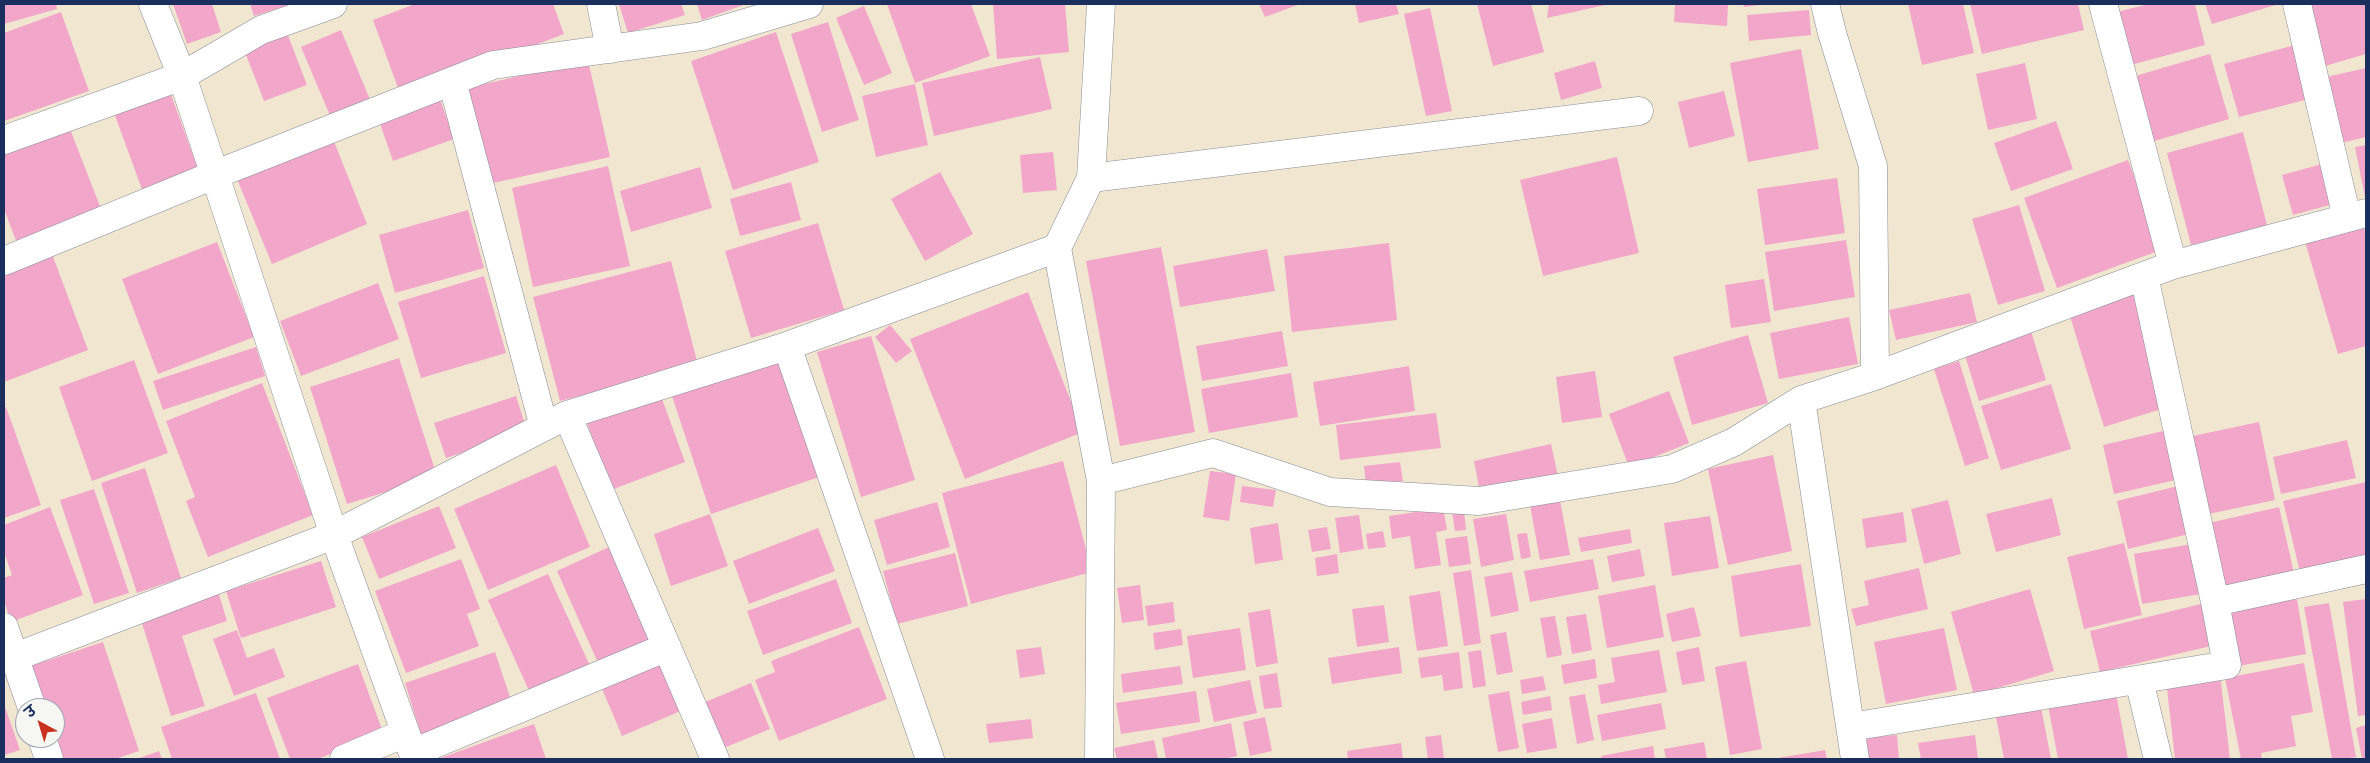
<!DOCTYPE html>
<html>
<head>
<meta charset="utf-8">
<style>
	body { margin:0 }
	#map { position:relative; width:2370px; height:763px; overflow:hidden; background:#f1e7d1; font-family:"Architects Daughter","Playpen Sans Deva",sans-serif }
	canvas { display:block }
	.frame { position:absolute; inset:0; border:5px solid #1b2f5e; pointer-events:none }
	.north { position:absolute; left:15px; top:698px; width:50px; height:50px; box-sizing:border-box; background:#f6f6f2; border:1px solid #9ea6b7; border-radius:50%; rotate:321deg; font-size:14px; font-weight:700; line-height:20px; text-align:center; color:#1b2f5e }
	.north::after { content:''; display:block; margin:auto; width:18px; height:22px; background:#c8321e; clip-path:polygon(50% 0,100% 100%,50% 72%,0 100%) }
</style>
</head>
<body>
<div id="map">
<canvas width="2370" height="763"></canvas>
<div class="frame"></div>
<div class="north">उ</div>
</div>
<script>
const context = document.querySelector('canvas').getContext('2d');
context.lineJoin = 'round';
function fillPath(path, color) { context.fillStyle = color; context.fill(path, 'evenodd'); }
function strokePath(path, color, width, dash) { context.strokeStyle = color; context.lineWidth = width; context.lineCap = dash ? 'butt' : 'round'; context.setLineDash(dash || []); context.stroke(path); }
const building = new Path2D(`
	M 4,4 L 56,4 L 57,9 L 4,24 Z
	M 173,4 L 212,4 L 221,32 L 187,44 Z
	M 250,4 L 292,4 L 254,16 Z
	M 415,4 L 553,4 L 564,34 L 401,96 L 373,20 Z
	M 619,4 L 681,4 L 685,15 L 628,33 Z
	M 697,4 L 746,4 L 702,20 Z
	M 887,4 L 971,4 L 990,56 L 915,83 Z
	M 993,4 L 1065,4 L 1069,52 L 997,59 Z
	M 1259,4 L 1300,4 L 1265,17 Z
	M 1355,4 L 1396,4 L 1399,14 L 1359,23 Z
	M 1477,4 L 1531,4 L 1544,52 L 1493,66 Z
	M 1549,4 L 1605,4 L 1605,5 L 1547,18 Z
	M 1675,4 L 1728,4 L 1727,26 L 1674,22 Z
	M 1743,4 L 1760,4 L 1760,5 L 1744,7 Z
	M 1908,4 L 1963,4 L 1974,53 L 1922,65 Z
	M 1970,4 L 2078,4 L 2084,30 L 1982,54 Z
	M 2149,4 L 2195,4 L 2205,45 L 2127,66 L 2113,13 Z
	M 2205,4 L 2279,4 L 2212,24 Z
	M 2308,4 L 2366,4 L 2366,54 L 2325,66 Z
	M 864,6 L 892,73 L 864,85 L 836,18 Z
	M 1430,8 L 1452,111 L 1426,116 L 1404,14 Z
	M 1809,10 L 1811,35 L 1749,41 L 1747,15 Z
	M 61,12 L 89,91 L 4,121 L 4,33 Z
	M 828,22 L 859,120 L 822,132 L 791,34 Z
	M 286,30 L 307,85 L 264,101 L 243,47 Z
	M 341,30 L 371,102 L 331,118 L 301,47 Z
	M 776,32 L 819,162 L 733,190 L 691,61 Z
	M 2295,45 L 2309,99 L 2239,117 L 2224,64 Z
	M 1801,49 L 1819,149 L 1748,162 L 1730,63 Z
	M 2210,54 L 2229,119 L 2151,142 L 2132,77 Z
	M 1040,57 L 1052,109 L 934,136 L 922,83 Z
	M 588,60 L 610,157 L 484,185 L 463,89 Z
	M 1595,61 L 1602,88 L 1561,100 L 1554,73 Z
	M 2025,63 L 2037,119 L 1988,130 L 1976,74 Z
	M 2366,68 L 2366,137 L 2341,143 L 2326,77 Z
	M 915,84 L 928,145 L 876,157 L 862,96 Z
	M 169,89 L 199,172 L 143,192 L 113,110 Z
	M 1724,91 L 1735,136 L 1689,148 L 1678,102 Z
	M 438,94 L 454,139 L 393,161 L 377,115 Z
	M 2056,121 L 2073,169 L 2011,191 L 1994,143 Z
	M 70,129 L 103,214 L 18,246 L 4,209 L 4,154 Z
	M 2243,132 L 2267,225 L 2191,245 L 2167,153 Z
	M 333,139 L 367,224 L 272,264 L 237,179 Z
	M 2366,145 L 2366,197 L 2365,197 L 2355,147 Z
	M 1053,152 L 1057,190 L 1023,193 L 1020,155 Z
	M 1617,157 L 1639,253 L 1543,276 L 1520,180 Z
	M 2344,158 L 2355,198 L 2293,215 L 2282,175 Z
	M 2128,160 L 2161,250 L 2057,288 L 2024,198 Z
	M 608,166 L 630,266 L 533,287 L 512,188 Z
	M 700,167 L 712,208 L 631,232 L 620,191 Z
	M 940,172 L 973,234 L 925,261 L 891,199 Z
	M 1837,178 L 1845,233 L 1765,245 L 1757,189 Z
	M 791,182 L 801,220 L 740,236 L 730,199 Z
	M 2019,205 L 2045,291 L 1998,305 L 1972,219 Z
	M 468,210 L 484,268 L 395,293 L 379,235 Z
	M 2362,221 L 2366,234 L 2366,346 L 2338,354 L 2304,238 Z
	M 818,223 L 844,310 L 751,338 L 725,251 Z
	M 1846,240 L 1855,297 L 1774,311 L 1765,252 Z
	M 217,242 L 254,337 L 158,374 L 122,279 Z
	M 1389,243 L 1397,320 L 1292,332 L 1284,256 Z
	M 1161,247 L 1195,432 L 1120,446 L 1086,261 Z
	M 1267,249 L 1275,291 L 1180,307 L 1173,266 Z
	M 52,254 L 88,350 L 4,382 L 4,272 Z
	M 671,261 L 698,365 L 560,401 L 533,297 Z
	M 484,276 L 506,353 L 421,378 L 398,302 Z
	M 1764,279 L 1771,322 L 1731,328 L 1725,285 Z
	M 378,283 L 399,339 L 301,376 L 280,321 Z
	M 1028,292 L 1083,432 L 965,479 L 910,339 Z
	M 2137,292 L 2171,406 L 2104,427 L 2069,313 Z
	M 1970,293 L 1977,322 L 1896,340 L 1889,310 Z
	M 1849,317 L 1858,364 L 1779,379 L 1770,333 Z
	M 890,325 L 912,351 L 896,363 L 875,337 Z
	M 2030,328 L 2046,380 L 1979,401 L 1963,349 Z
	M 1282,331 L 1288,366 L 1202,381 L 1196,346 Z
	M 1748,335 L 1768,403 L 1692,425 L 1673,357 Z
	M 871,336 L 915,480 L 861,497 L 817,352 Z
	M 256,347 L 265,376 L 163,410 L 153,381 Z
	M 782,356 L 822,476 L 711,514 L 671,393 Z
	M 399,358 L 437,476 L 347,504 L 310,387 Z
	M 134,360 L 168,453 L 92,481 L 59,387 Z
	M 1959,361 L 1989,458 L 1965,466 L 1934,369 Z
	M 1409,366 L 1415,411 L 1320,426 L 1313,382 Z
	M 1595,371 L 1602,417 L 1562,423 L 1556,377 Z
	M 1291,373 L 1298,417 L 1209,433 L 1201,389 Z
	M 262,383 L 313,515 L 208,557 L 186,501 L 195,497 L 166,421 Z
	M 2051,384 L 2071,449 L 2001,470 L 1981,406 Z
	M 1669,391 L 1689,443 L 1629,467 L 1609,414 Z
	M 516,396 L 527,431 L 446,458 L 434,423 Z
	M 661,396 L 685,462 L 611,490 L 587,423 Z
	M 6,407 L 41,505 L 4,518 L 4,408 Z
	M 1436,413 L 1441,448 L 1340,460 L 1336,425 Z
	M 2259,422 L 2275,500 L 2204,515 L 2188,437 Z
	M 2168,430 L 2180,479 L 2114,494 L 2103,445 Z
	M 2347,440 L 2356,478 L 2281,494 L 2273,457 Z
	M 1551,444 L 1558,476 L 1480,492 L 1474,461 Z
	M 1773,455 L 1792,551 L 1728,565 L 1708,469 Z
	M 1063,461 L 1092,572 L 971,604 L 942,493 Z
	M 1400,462 L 1403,481 L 1366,485 L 1364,466 Z
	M 556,465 L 590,547 L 488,590 L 454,509 Z
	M 145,468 L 181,578 L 137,593 L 101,483 Z
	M 1210,471 L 1236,474 L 1229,521 L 1203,517 Z
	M 2366,482 L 2366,556 L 2300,572 L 2283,501 Z
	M 2182,485 L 2193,533 L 2128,549 L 2117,501 Z
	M 1242,486 L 1276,490 L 1273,507 L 1240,502 Z
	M 94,489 L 129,593 L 94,604 L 60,500 Z
	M 2052,498 L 2061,535 L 1996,552 L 1986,514 Z
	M 1560,500 L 1570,555 L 1540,560 L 1530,505 Z
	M 1948,500 L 1961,554 L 1924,564 L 1911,509 Z
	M 937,502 L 950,547 L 887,565 L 874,520 Z
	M 439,506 L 456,548 L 379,579 L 362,537 Z
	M 50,507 L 83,595 L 11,622 L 4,601 L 4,578 L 12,575 L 4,552 L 4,525 Z
	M 2279,507 L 2294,573 L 2224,589 L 2209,523 Z
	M 1443,508 L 1447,530 L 1436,532 L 1441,565 L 1415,569 L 1410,536 L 1392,539 L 1389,516 Z
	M 1464,511 L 1466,530 L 1455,531 L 1452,512 Z
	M 1903,512 L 1907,542 L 1866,548 L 1862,519 Z
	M 710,514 L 728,566 L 671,586 L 654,534 Z
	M 1506,514 L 1514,560 L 1481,567 L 1473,519 Z
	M 1359,515 L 1364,549 L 1340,553 L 1335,518 Z
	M 1710,516 L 1719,568 L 1672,576 L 1664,523 Z
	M 1278,523 L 1283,560 L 1255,564 L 1250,528 Z
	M 1327,527 L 1331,549 L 1312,552 L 1308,530 Z
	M 818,528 L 835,571 L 749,604 L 733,561 Z
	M 1630,529 L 1632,543 L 1581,552 L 1578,538 Z
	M 1383,531 L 1386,547 L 1368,549 L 1366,534 Z
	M 1527,533 L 1531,557 L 1521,559 L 1517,534 Z
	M 1467,536 L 1471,564 L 1449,567 L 1445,539 Z
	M 2124,543 L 2142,615 L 2084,629 L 2067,557 Z
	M 2192,544 L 2201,594 L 2142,604 L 2134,554 Z
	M 611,546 L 653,641 L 599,665 L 557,571 Z
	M 1640,549 L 1645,576 L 1612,582 L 1607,556 Z
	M 955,553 L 968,606 L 897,624 L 883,571 Z
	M 1337,554 L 1339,573 L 1317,576 L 1315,558 Z
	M 461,559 L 480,609 L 467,614 L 479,646 L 406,673 L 375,591 Z
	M 1593,559 L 1599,589 L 1530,602 L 1524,571 Z
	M 321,561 L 336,607 L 241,638 L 226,591 Z
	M 1801,564 L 1811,626 L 1740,637 L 1731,576 Z
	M 1919,568 L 1928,609 L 1856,626 L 1851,609 L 1869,605 L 1864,581 Z
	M 1471,570 L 1481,643 L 1464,646 L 1453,573 Z
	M 1512,572 L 1519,611 L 1491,617 L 1484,577 Z
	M 548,574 L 591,668 L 531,695 L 488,600 Z
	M 836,579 L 852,623 L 763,655 L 747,611 Z
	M 1140,585 L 1144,620 L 1122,623 L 1117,588 Z
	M 1655,585 L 1664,637 L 1607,648 L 1598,596 Z
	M 2030,589 L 2054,671 L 1974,695 L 1951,612 Z
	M 218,591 L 227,621 L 182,636 L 205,706 L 171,716 L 140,617 Z
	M 1440,591 L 1448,646 L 1417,651 L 1409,596 Z
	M 2297,599 L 2306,654 L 2238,666 L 2229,610 Z
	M 2366,599 L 2366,715 L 2358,716 L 2343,602 Z
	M 1173,602 L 1175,622 L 1148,626 L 1145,606 Z
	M 2329,603 L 2356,757 L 2344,759 L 2332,759 L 2304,607 Z
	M 2201,604 L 2211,646 L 2100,672 L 2090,631 Z
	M 1384,605 L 1389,642 L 1357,647 L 1352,609 Z
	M 1694,607 L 1701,636 L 1672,642 L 1666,614 Z
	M 1270,609 L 1278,663 L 1256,667 L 1248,613 Z
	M 1586,614 L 1592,650 L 1572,654 L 1566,617 Z
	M 1555,616 L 1562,655 L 1547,658 L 1540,618 Z
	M 859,627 L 887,699 L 779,741 L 755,680 L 775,672 L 771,661 Z
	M 1240,628 L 1246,670 L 1193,678 L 1187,636 Z
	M 1944,628 L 1957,690 L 1886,704 L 1874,642 Z
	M 1181,629 L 1183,645 L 1155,650 L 1153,633 Z
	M 237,630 L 247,658 L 274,648 L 285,677 L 234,696 L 213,639 Z
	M 1506,632 L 1513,672 L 1497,675 L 1490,635 Z
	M 103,642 L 139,751 L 115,759 L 58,759 L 55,738 L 55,708 L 41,708 L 28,667 Z
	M 1041,647 L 1045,674 L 1020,678 L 1016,650 Z
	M 1399,647 L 1402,673 L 1332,684 L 1328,658 Z
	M 1699,647 L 1705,681 L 1682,685 L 1676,652 Z
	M 1481,650 L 1486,686 L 1473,688 L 1468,652 Z
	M 1659,650 L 1667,692 L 1601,704 L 1598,685 L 1615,682 L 1611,658 Z
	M 495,652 L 512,703 L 421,734 L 405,683 Z
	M 1459,652 L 1463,688 L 1444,691 L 1442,675 L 1421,678 L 1418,658 Z
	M 661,658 L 683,710 L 622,736 L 600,684 Z
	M 1595,659 L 1597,678 L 1564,684 L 1561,665 Z
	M 1746,661 L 1762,749 L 1730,755 L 1715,667 Z
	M 2304,663 L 2313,712 L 2291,716 L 2296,746 L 2261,753 L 2262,759 L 2241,759 L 2225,678 Z
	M 358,664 L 384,735 L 317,759 L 290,759 L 267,698 Z
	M 1180,666 L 1183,684 L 1123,693 L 1121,674 Z
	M 1277,673 L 1282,707 L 1264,709 L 1259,676 Z
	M 2220,674 L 2230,759 L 2175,759 L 2166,680 Z
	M 1543,676 L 1546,690 L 1522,694 L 1520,680 Z
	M 1250,680 L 1257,713 L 1214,722 L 1207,689 Z
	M 751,683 L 770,729 L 721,749 L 703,703 Z
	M 1196,691 L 1200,722 L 1121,734 L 1116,703 Z
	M 1509,691 L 1519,748 L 1498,752 L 1488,695 Z
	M 256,693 L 280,759 L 172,759 L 161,727 Z
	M 2116,693 L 2128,759 L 2058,759 L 2048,705 Z
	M 1585,694 L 1594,740 L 1577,744 L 1569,697 Z
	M 1550,696 L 1552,710 L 1523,715 L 1521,702 Z
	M 1661,703 L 1666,729 L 1602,741 L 1597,715 Z
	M 4,704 L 20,750 L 4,755 Z
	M 2041,707 L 2051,759 L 2004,759 L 1996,717 Z
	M 1265,717 L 1272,751 L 1250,756 L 1243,722 Z
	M 1552,718 L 1557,748 L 1527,753 L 1522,724 Z
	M 1031,719 L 1033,738 L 989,743 L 986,724 Z
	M 1231,723 L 1237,756 L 1222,759 L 1166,759 L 1162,738 Z
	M 534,724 L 546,759 L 438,759 Z
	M 2366,725 L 2366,759 L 2362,759 L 2356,728 Z
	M 1441,735 L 1444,759 L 1428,759 L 1425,737 Z
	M 1897,735 L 1899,759 L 1866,759 L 1864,738 Z
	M 1975,735 L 1978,759 L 1921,759 L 1918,743 Z
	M 1154,740 L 1158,759 L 1117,759 L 1114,748 Z
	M 1704,742 L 1707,759 L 1666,759 L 1664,749 Z
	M 1401,743 L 1403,759 L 1348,759 L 1347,751 Z
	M 1653,746 L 1655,759 L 1602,759 L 1601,756 Z
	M 1825,750 L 1827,759 L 1778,759 L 1778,758 Z
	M 159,751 L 162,759 L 137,759 Z`);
const minor = new Path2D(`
	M 153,4 L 182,76 L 334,535 L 415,759
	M 601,4 L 610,49
	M 1825,4 L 1832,33 L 1873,166 L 1875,376
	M 2103,4 L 2173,265
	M 2297,4 L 2347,218
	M 452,81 L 544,427
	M 4,140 L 182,76 L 261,30 L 333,4
	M 1091,178 L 1639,111
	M 4,261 L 214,175 L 493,65 L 702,36 L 809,4
	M 2144,276 L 2215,602
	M 787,346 L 930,759
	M 1801,400 L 1855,759
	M 567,415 L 715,759
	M 1101,481 L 1213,453 L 1330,492 L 1479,501 L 1672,469 L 1734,442 L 1801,400 L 1875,376 L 2173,265 L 2366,213
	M 4,627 L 32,708
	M 15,657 L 334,535 L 567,415 L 787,346 L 1057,248
	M 2139,680 L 2158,759
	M 1851,727 L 2227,665 L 2215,602 L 2366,569
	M 42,738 L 49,759
	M 413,753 L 667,647
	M 344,759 L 405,733
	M 1099,759 L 1101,481 L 1057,248 L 1091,178 L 1101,4`);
fillPath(building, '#f2a6c9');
strokePath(minor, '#868b98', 29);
strokePath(minor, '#fff', 28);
</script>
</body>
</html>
